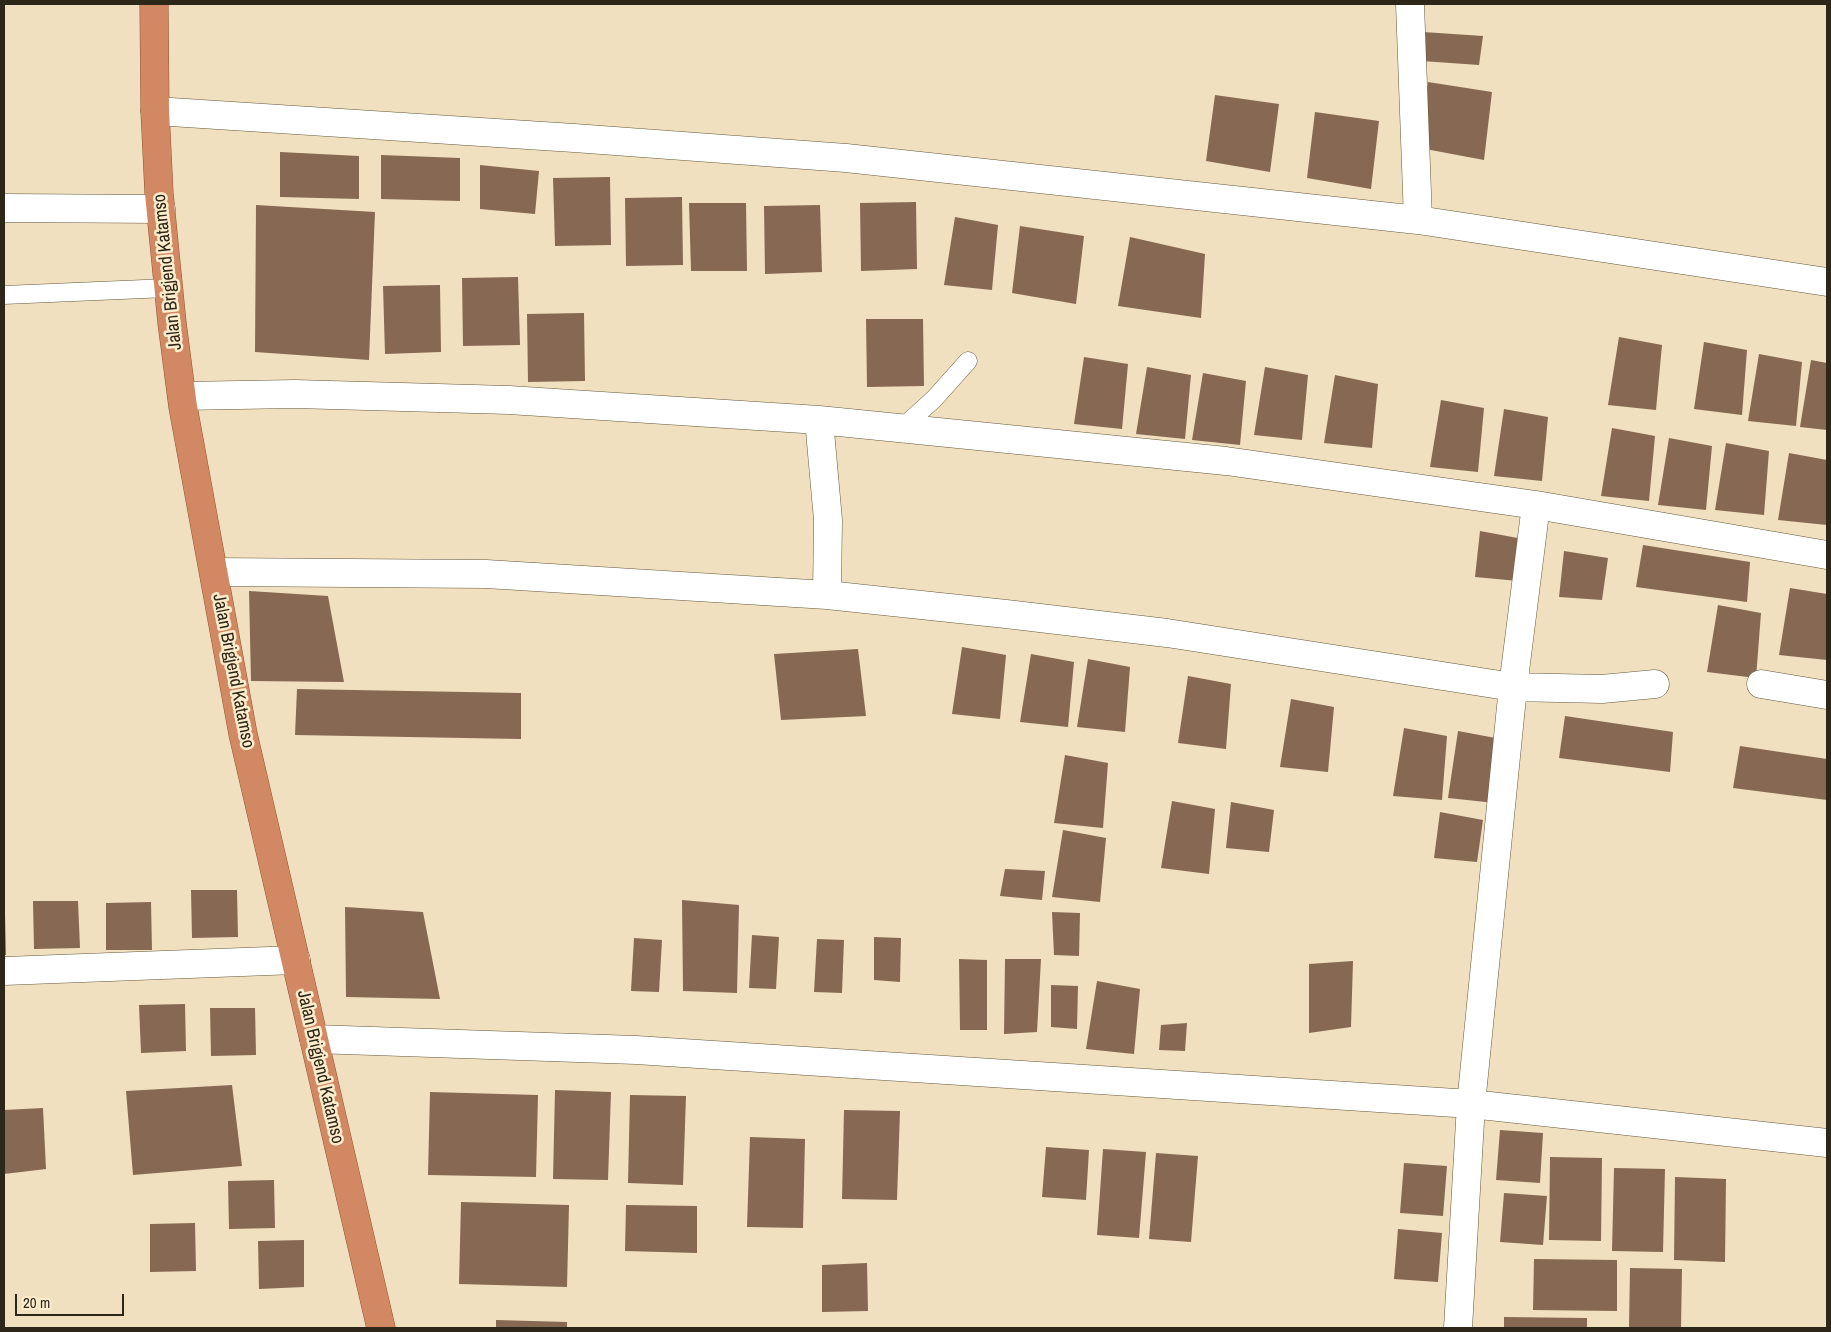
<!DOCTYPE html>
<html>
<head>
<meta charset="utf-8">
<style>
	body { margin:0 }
	#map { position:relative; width:1831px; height:1332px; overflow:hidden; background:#f0e0bf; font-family:"Archivo Narrow",sans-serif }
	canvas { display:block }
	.frame { position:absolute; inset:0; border:5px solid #2d271a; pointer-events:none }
	.scale { position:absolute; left:15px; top:1294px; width:109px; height:22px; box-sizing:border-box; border:2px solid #2d271a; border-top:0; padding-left:6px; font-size:15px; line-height:18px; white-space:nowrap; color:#2d271a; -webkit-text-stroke:4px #fdedcc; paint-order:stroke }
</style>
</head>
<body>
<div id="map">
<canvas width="1831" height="1332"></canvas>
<div class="frame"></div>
<div class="scale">20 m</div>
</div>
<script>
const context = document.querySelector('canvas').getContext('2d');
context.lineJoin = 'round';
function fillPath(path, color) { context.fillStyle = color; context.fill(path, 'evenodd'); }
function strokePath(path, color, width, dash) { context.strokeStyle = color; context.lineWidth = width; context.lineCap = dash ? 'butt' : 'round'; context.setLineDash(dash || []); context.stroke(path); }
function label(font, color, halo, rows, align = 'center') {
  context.font = font + ' "Archivo Narrow",sans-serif'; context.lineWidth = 5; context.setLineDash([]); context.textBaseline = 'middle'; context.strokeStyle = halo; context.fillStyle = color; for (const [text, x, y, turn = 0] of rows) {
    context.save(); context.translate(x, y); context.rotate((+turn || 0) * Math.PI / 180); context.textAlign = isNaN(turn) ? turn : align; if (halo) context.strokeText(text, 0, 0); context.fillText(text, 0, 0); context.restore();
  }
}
const building = new Path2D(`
	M 1423,32 L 1483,36 L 1479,65 L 1422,61 Z
	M 1428,82 L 1492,92 L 1484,160 L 1420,148 Z
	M 1215,95 L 1279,104 L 1270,172 L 1206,161 Z
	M 1315,112 L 1379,121 L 1371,189 L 1307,178 Z
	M 280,152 L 359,156 L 359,199 L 280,197 Z
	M 381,155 L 460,158 L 460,201 L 381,199 Z
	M 480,165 L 539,171 L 535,214 L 480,209 Z
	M 610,177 L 611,245 L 555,246 L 553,178 Z
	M 682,197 L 683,265 L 626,266 L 625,198 Z
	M 916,202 L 917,269 L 861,271 L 860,203 Z
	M 689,203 L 746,203 L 747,271 L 691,271 Z
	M 256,205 L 375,212 L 369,360 L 255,352 Z
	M 820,205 L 822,272 L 765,274 L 764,206 Z
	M 955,217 L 998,225 L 992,290 L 944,285 Z
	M 1020,226 L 1084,236 L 1076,304 L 1012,293 Z
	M 1130,237 L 1205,254 L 1201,318 L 1118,306 Z
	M 518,277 L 520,345 L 463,346 L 462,278 Z
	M 440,285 L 441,352 L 385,354 L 383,286 Z
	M 584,313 L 585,381 L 528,382 L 527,314 Z
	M 866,319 L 923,319 L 924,386 L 867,387 Z
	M 1619,337 L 1662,345 L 1656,410 L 1608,405 Z
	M 1704,342 L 1747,350 L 1742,415 L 1694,409 Z
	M 1759,354 L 1802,362 L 1796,426 L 1748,421 Z
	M 1084,357 L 1128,364 L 1122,429 L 1074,424 Z
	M 1811,360 L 1827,363 L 1827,430 L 1800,427 Z
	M 1147,367 L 1191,375 L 1185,439 L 1136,434 Z
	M 1265,367 L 1308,375 L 1302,440 L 1254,435 Z
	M 1203,373 L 1246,381 L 1240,445 L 1192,440 Z
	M 1335,375 L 1378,384 L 1372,448 L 1324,443 Z
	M 1441,400 L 1484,408 L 1478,472 L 1430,467 Z
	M 1504,409 L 1548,417 L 1542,481 L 1494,476 Z
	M 1612,428 L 1655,436 L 1649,501 L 1601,496 Z
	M 1669,438 L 1712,446 L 1706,510 L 1658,505 Z
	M 1726,443 L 1769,451 L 1764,515 L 1715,510 Z
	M 1789,453 L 1827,460 L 1827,525 L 1778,520 Z
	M 1480,531 L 1523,539 L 1518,581 L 1475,577 Z
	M 1643,545 L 1750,562 L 1747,602 L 1636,587 Z
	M 1564,551 L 1608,558 L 1602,600 L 1559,597 Z
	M 1790,588 L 1827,594 L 1827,660 L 1779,655 Z
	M 249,591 L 328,596 L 344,682 L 251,681 Z
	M 1718,605 L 1761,613 L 1756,678 L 1707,672 Z
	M 962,647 L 1006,655 L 1000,719 L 952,714 Z
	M 858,649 L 866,716 L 781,720 L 774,654 Z
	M 1031,654 L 1074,662 L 1068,727 L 1020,722 Z
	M 1088,659 L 1130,667 L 1125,732 L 1077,727 Z
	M 1188,676 L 1231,684 L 1226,749 L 1178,743 Z
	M 297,689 L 521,693 L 521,739 L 295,735 Z
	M 1291,699 L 1334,707 L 1328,772 L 1280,767 Z
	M 1565,716 L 1673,732 L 1670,772 L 1559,758 Z
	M 1404,728 L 1447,736 L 1442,800 L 1393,796 Z
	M 1458,731 L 1501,739 L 1495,803 L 1448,798 Z
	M 1740,746 L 1827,759 L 1827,800 L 1733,788 Z
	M 1065,755 L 1108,763 L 1103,828 L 1054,823 Z
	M 1172,801 L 1215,809 L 1209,874 L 1161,868 Z
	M 1231,802 L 1274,810 L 1269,852 L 1226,848 Z
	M 1440,812 L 1483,820 L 1477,862 L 1434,858 Z
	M 1063,830 L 1106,838 L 1100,902 L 1052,897 Z
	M 1005,869 L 1045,871 L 1042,900 L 1000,896 Z
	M 191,890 L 237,890 L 238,937 L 192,938 Z
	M 682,900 L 739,905 L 737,993 L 683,991 Z
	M 33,901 L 78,901 L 80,948 L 34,949 Z
	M 151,902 L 152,950 L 106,950 L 106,903 Z
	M 345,907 L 423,912 L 440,999 L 346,997 Z
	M 1052,912 L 1080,913 L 1079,956 L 1054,955 Z
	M 4,913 L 5,913 L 6,955 L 4,955 Z
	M 752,935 L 779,937 L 776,989 L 749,988 Z
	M 874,937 L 901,938 L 900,982 L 874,980 Z
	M 634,938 L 662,940 L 659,992 L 631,991 Z
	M 817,939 L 844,940 L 842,993 L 814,992 Z
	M 959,959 L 987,960 L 987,1030 L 960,1030 Z
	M 1005,959 L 1041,959 L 1037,1032 L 1004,1034 Z
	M 1353,961 L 1351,1027 L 1309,1033 L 1309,964 Z
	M 1097,981 L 1140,989 L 1134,1054 L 1086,1049 Z
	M 1051,985 L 1078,986 L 1077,1029 L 1051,1027 Z
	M 185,1004 L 186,1051 L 141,1053 L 139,1005 Z
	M 210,1008 L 255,1008 L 256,1055 L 211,1056 Z
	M 1187,1023 L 1185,1051 L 1159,1050 L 1161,1025 Z
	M 232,1085 L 242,1166 L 133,1175 L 126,1091 Z
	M 555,1090 L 611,1092 L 608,1180 L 553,1179 Z
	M 430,1092 L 538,1095 L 536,1177 L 428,1175 Z
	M 630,1095 L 686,1096 L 683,1185 L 628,1183 Z
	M 43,1108 L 46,1169 L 4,1174 L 4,1110 Z
	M 844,1110 L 900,1111 L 897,1200 L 842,1199 Z
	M 1500,1130 L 1543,1133 L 1540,1183 L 1496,1180 Z
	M 750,1137 L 805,1139 L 803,1228 L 747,1227 Z
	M 1046,1147 L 1089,1150 L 1086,1200 L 1042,1197 Z
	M 1103,1149 L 1146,1152 L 1139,1238 L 1097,1235 Z
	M 1156,1153 L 1198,1156 L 1191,1242 L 1149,1239 Z
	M 1550,1157 L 1602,1158 L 1601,1241 L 1549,1240 Z
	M 1404,1163 L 1447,1166 L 1443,1216 L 1400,1213 Z
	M 1614,1168 L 1665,1169 L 1663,1252 L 1612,1251 Z
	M 1675,1177 L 1726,1179 L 1725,1262 L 1674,1260 Z
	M 274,1180 L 275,1228 L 229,1229 L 228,1181 Z
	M 1504,1193 L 1547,1196 L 1543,1245 L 1500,1242 Z
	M 461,1202 L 569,1205 L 567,1287 L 459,1284 Z
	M 626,1205 L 697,1206 L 697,1253 L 625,1251 Z
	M 195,1223 L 196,1271 L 150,1272 L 150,1224 Z
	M 1398,1229 L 1442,1233 L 1438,1282 L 1394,1279 Z
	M 304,1240 L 304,1287 L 259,1289 L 258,1241 Z
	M 1534,1259 L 1617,1260 L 1617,1311 L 1533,1310 Z
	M 867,1263 L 868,1311 L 822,1312 L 822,1265 Z
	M 1630,1268 L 1682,1269 L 1681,1328 L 1629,1328 Z
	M 1504,1317 L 1587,1318 L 1587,1328 L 1504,1328 Z
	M 496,1320 L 567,1322 L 567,1328 L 496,1328 Z`);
const service = new Path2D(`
	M 4,295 L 168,288
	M 901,429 L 934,399 L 968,361`);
const minor = new Path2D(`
	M 1410,4 L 1418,220
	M 155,111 L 574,138 L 846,158 L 1418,220 L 1827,282
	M 4,208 L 161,209
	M 182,396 L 295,394 L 509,400 L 819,420 L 1226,461 L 1536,505 L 1513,687 L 1471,1104 L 1458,1328
	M 819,420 L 828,520 L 827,595
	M 1536,505 L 1827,555
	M 214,572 L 486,574 L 827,595 L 1006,614 L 1167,633 L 1513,687 L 1602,689 L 1655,684
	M 1761,684 L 1827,695
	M 4,971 L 296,960
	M 314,1039 L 636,1050 L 1471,1104 L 1827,1143`);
const trunk = new Path2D(`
	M 154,4 L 155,111 L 159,193 L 172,323 L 183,407 L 243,734 L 381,1328`);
const streetNames = [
	["Jalan Brigjend Katamso",168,272,-96],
	["Jalan Brigjend Katamso",233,671,79],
	["Jalan Brigjend Katamso",320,1067,77]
];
fillPath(building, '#876853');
strokePath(service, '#65583b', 19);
strokePath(minor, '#65583b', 29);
strokePath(trunk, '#90532f', 29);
strokePath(service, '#fff', 18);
strokePath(minor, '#fff', 28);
strokePath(trunk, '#d28862', 28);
label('18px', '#2d271a', '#fdedcc', streetNames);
</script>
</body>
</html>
